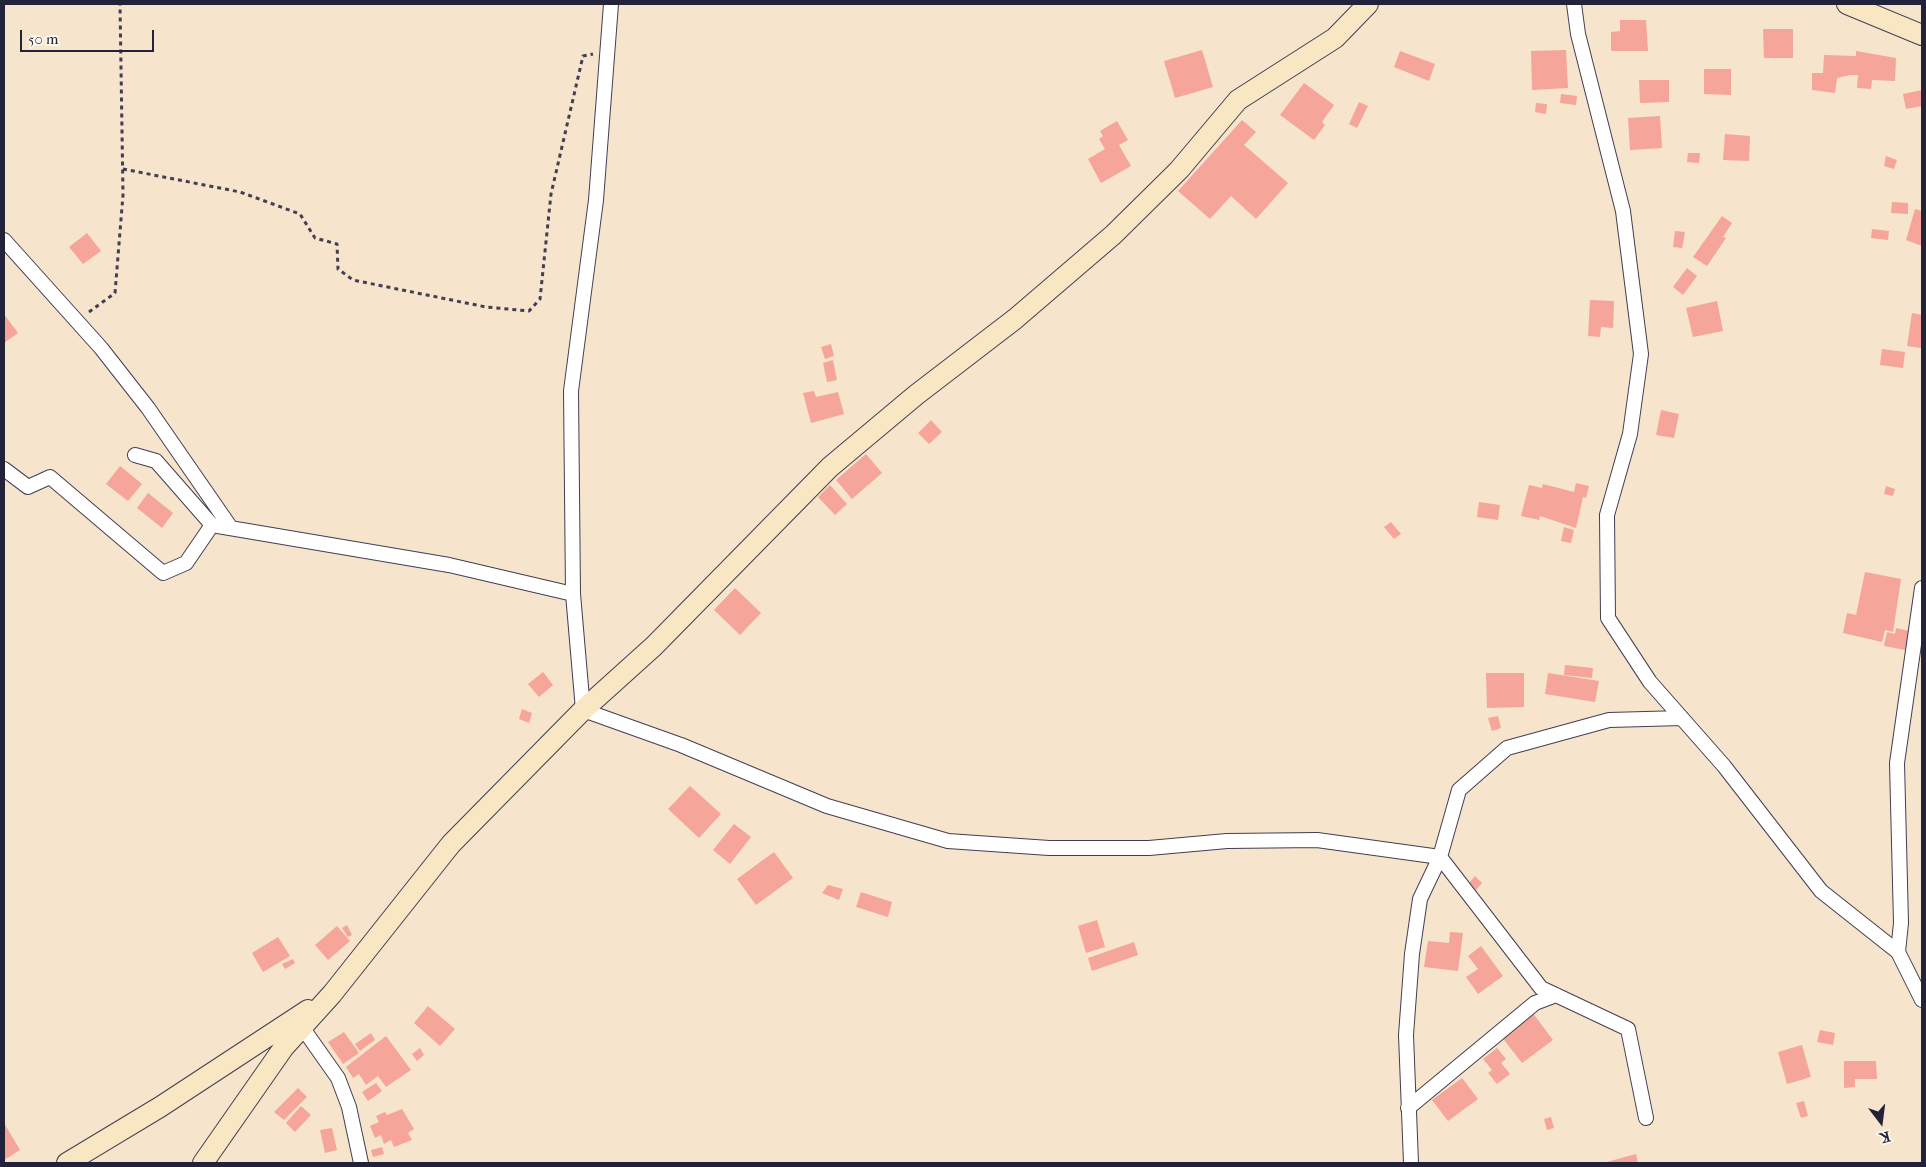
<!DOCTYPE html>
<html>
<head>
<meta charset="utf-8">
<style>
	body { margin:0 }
	#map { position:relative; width:1926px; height:1167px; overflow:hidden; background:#f6e4cd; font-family:"IM FELL French Canon",serif }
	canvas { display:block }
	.frame { position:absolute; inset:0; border:5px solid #22223b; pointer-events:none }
	.north { position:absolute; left:1856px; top:1097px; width:50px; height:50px; -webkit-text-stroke:4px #fbf7ec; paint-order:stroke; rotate:165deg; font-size:14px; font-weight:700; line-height:20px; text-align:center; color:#22223b }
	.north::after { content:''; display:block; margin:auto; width:18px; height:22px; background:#22223b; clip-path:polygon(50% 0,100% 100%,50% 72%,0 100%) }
	.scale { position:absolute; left:20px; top:30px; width:134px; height:22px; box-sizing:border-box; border:2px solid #22223b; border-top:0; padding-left:6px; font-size:15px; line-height:18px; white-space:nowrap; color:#22223b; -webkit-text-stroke:4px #fbf7ec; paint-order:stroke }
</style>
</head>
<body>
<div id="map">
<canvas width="1926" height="1167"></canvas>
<div class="frame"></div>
<div class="north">K</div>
<div class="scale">50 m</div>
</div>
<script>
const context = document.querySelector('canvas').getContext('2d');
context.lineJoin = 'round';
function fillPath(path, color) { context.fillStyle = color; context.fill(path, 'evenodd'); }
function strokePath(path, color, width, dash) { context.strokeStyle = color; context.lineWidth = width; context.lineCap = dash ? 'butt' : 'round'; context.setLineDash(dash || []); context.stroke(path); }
const building = new Path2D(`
	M 1620,20 L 1646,20 L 1648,51 L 1611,51 L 1611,32 L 1620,31 Z
	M 1763,29 L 1793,29 L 1793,58 L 1764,58 Z
	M 1202,50 L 1213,87 L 1175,98 L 1164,61 Z
	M 1566,50 L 1568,88 L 1532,90 L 1531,51 Z
	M 1400,51 L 1435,64 L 1429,81 L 1394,67 Z
	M 1856,51 L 1896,58 L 1895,81 L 1872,80 L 1871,89 L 1857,88 L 1858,75 L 1850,75 L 1837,78 L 1835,93 L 1812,90 L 1812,73 L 1823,73 L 1824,55 L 1856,56 Z
	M 1704,69 L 1731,69 L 1731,95 L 1704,94 Z
	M 1639,80 L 1669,80 L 1669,102 L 1640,103 Z
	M 1304,83 L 1334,105 L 1322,122 L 1325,125 L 1314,140 L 1280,115 Z
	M 1922,90 L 1922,106 L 1906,109 L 1903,94 Z
	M 1561,94 L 1577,96 L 1576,105 L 1560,103 Z
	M 1359,102 L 1368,106 L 1357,128 L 1349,124 Z
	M 1536,103 L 1547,104 L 1546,114 L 1535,112 Z
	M 1660,116 L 1662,148 L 1630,150 L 1628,118 Z
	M 1242,120 L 1256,132 L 1244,145 L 1288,183 L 1256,219 L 1231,196 L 1210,219 L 1178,191 Z
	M 1117,121 L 1128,140 L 1119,145 L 1131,166 L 1101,183 L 1088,159 L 1105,149 L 1099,139 L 1103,136 L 1100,131 Z
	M 1725,134 L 1750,136 L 1749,161 L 1723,160 Z
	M 1688,153 L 1700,153 L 1699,163 L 1687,162 Z
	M 1886,156 L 1897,160 L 1894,169 L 1884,166 Z
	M 1892,202 L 1908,203 L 1908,214 L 1891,213 Z
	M 1915,209 L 1922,211 L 1922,246 L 1906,240 Z
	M 1722,216 L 1732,223 L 1723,237 L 1726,238 L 1707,266 L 1693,257 Z
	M 1872,229 L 1889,231 L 1888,240 L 1871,238 Z
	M 1675,231 L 1685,232 L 1682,248 L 1673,247 Z
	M 87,233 L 101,251 L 83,264 L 69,247 Z
	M 1687,268 L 1697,276 L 1683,295 L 1673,287 Z
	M 1590,300 L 1614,301 L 1613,328 L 1601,327 L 1600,337 L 1588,336 Z
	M 1717,301 L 1723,331 L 1693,337 L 1686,308 Z
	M 1912,313 L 1922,315 L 1922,348 L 1907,346 Z
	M 4,314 L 18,333 L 4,343 Z
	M 831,344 L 834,356 L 825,359 L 821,347 Z
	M 1882,349 L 1905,352 L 1903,368 L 1880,365 Z
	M 833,360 L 837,380 L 827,382 L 823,363 Z
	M 814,391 L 816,397 L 838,392 L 844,414 L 811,423 L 803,393 Z
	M 1661,410 L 1679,414 L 1674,438 L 1656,435 Z
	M 931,420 L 942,432 L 929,444 L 918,433 Z
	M 866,454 L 882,473 L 852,499 L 836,480 Z
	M 120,466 L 142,484 L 128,501 L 106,484 Z
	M 1576,483 L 1589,486 L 1586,498 L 1583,497 L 1576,528 L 1540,516 L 1539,520 L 1521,516 L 1529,485 L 1542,488 L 1543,484 L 1574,492 Z
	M 830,485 L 847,504 L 835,515 L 818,497 Z
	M 1886,486 L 1895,489 L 1893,496 L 1884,494 Z
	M 148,493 L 173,513 L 162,528 L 137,508 Z
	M 1479,502 L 1500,505 L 1498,520 L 1477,517 Z
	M 1391,522 L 1401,534 L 1394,539 L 1384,527 Z
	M 1564,527 L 1574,530 L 1571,543 L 1561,541 Z
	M 1865,572 L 1901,579 L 1893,632 L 1885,630 L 1882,642 L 1843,633 L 1847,613 L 1856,615 Z
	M 735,588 L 761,613 L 740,635 L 714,610 Z
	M 1896,628 L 1909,631 L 1905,650 L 1884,646 L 1887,632 L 1895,634 Z
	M 1565,665 L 1593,668 L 1592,678 L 1564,675 Z
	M 543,672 L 553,685 L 539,697 L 528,684 Z
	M 1486,673 L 1524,673 L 1524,707 L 1487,708 Z
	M 1548,673 L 1599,681 L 1595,702 L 1545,694 Z
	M 522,709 L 532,713 L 529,723 L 519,719 Z
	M 1498,716 L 1501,728 L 1492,731 L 1488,718 Z
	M 690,786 L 721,814 L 699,838 L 668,809 Z
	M 734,824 L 751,837 L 730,864 L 713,850 Z
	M 774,852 L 793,878 L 756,905 L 737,879 Z
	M 1475,876 L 1482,883 L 1475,891 L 1468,884 Z
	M 828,885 L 843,889 L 839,900 L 822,893 Z
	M 861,892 L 892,902 L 888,917 L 856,907 Z
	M 1097,920 L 1105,947 L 1086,953 L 1078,926 Z
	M 347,925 L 352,935 L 348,937 L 342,928 Z
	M 337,926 L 350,941 L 328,960 L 315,945 Z
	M 1450,932 L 1463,933 L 1458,971 L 1424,967 L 1428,941 L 1449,943 Z
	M 278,937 L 290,956 L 263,972 L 252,953 Z
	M 1134,942 L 1138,955 L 1092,971 L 1088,958 Z
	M 1481,946 L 1503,976 L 1478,994 L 1466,977 L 1478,969 L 1468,956 Z
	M 293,959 L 295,963 L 285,969 L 282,964 Z
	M 428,1006 L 455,1029 L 440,1046 L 414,1023 Z
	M 1532,1012 L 1553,1040 L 1522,1063 L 1501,1036 Z
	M 1820,1030 L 1835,1033 L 1833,1045 L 1817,1042 Z
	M 344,1032 L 359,1053 L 343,1064 L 328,1042 Z
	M 371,1033 L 375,1040 L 360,1051 L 355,1044 Z
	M 386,1036 L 411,1070 L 386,1087 L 378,1076 L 366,1085 L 359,1074 L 353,1078 L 346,1067 Z
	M 1802,1045 L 1811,1077 L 1787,1084 L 1778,1052 Z
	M 420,1048 L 424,1055 L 417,1061 L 412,1054 Z
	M 1497,1048 L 1506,1059 L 1501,1063 L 1510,1074 L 1497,1084 L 1488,1073 L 1492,1070 L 1483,1059 Z
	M 1844,1061 L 1876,1061 L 1877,1079 L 1855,1079 L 1855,1087 L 1844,1088 Z
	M 1462,1078 L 1478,1099 L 1448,1121 L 1432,1100 Z
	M 376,1083 L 382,1091 L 368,1101 L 362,1092 Z
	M 298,1088 L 307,1097 L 284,1120 L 274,1112 Z
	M 1804,1101 L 1808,1116 L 1801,1118 L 1796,1103 Z
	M 301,1106 L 311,1115 L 295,1132 L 286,1123 Z
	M 402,1109 L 414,1129 L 408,1133 L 412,1140 L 394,1147 L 391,1140 L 384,1144 L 381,1135 L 375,1138 L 370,1126 L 379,1122 L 376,1116 L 385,1112 L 387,1115 Z
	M 1551,1117 L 1554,1128 L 1547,1130 L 1544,1119 Z
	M 4,1123 L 20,1150 L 4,1160 Z
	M 332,1128 L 337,1150 L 325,1153 L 320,1130 Z
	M 382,1147 L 384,1154 L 373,1157 L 371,1150 Z
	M 1636,1154 L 1638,1163 L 1603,1163 Z`);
const path = new Path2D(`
	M 123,169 L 240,192 L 300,214 L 315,238 L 337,244 L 338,269 L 353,280 L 486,307 L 529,311 L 540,299 L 551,194 L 583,56 L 593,54
	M 89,312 L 115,293 L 123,195 L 120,4`);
const street = new Path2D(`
	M 611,4 L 596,200 L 571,391 L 573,594 L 583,710 L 681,745 L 827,806 L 948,841 L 1049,848 L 1149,848 L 1227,841 L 1317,840 L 1440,857 L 1459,790 L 1507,748 L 1609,720 L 1682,718
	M 1574,4 L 1578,34 L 1623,211 L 1641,354 L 1630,434 L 1607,515 L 1608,618 L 1650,682 L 1724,766 L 1821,891 L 1898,952
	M 4,240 L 101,348 L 148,408 L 231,528
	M 135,455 L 156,461 L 212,525
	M 4,469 L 28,487 L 50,477 L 163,573 L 186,563 L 212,525 L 449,565 L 573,594
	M 1922,588 L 1897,763 L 1901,923 L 1898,952 L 1922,1000
	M 302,1027 L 338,1078 L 349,1107 L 361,1163
	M 1408,1108 L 1535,1003 L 1556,995
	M 1411,1163 L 1406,1035 L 1412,954 L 1420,899 L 1440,857 L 1541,988 L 1628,1029 L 1646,1118`);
const secondary = new Path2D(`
	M 1847,4 L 1922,35
	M 67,1163 L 160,1107 L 308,1010
	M 203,1163 L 284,1047 L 332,994 L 451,844 L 583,710 L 654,646 L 830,467 L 916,395 L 1015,319 L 1113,235 L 1179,170 L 1238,100 L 1335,38 L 1368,4`);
fillPath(building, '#f5a599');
strokePath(street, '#423f51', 16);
strokePath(secondary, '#423f51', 22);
strokePath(path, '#423f51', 3, [4, 4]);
strokePath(street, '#fff', 14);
strokePath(secondary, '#f9e7c3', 20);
</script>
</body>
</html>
